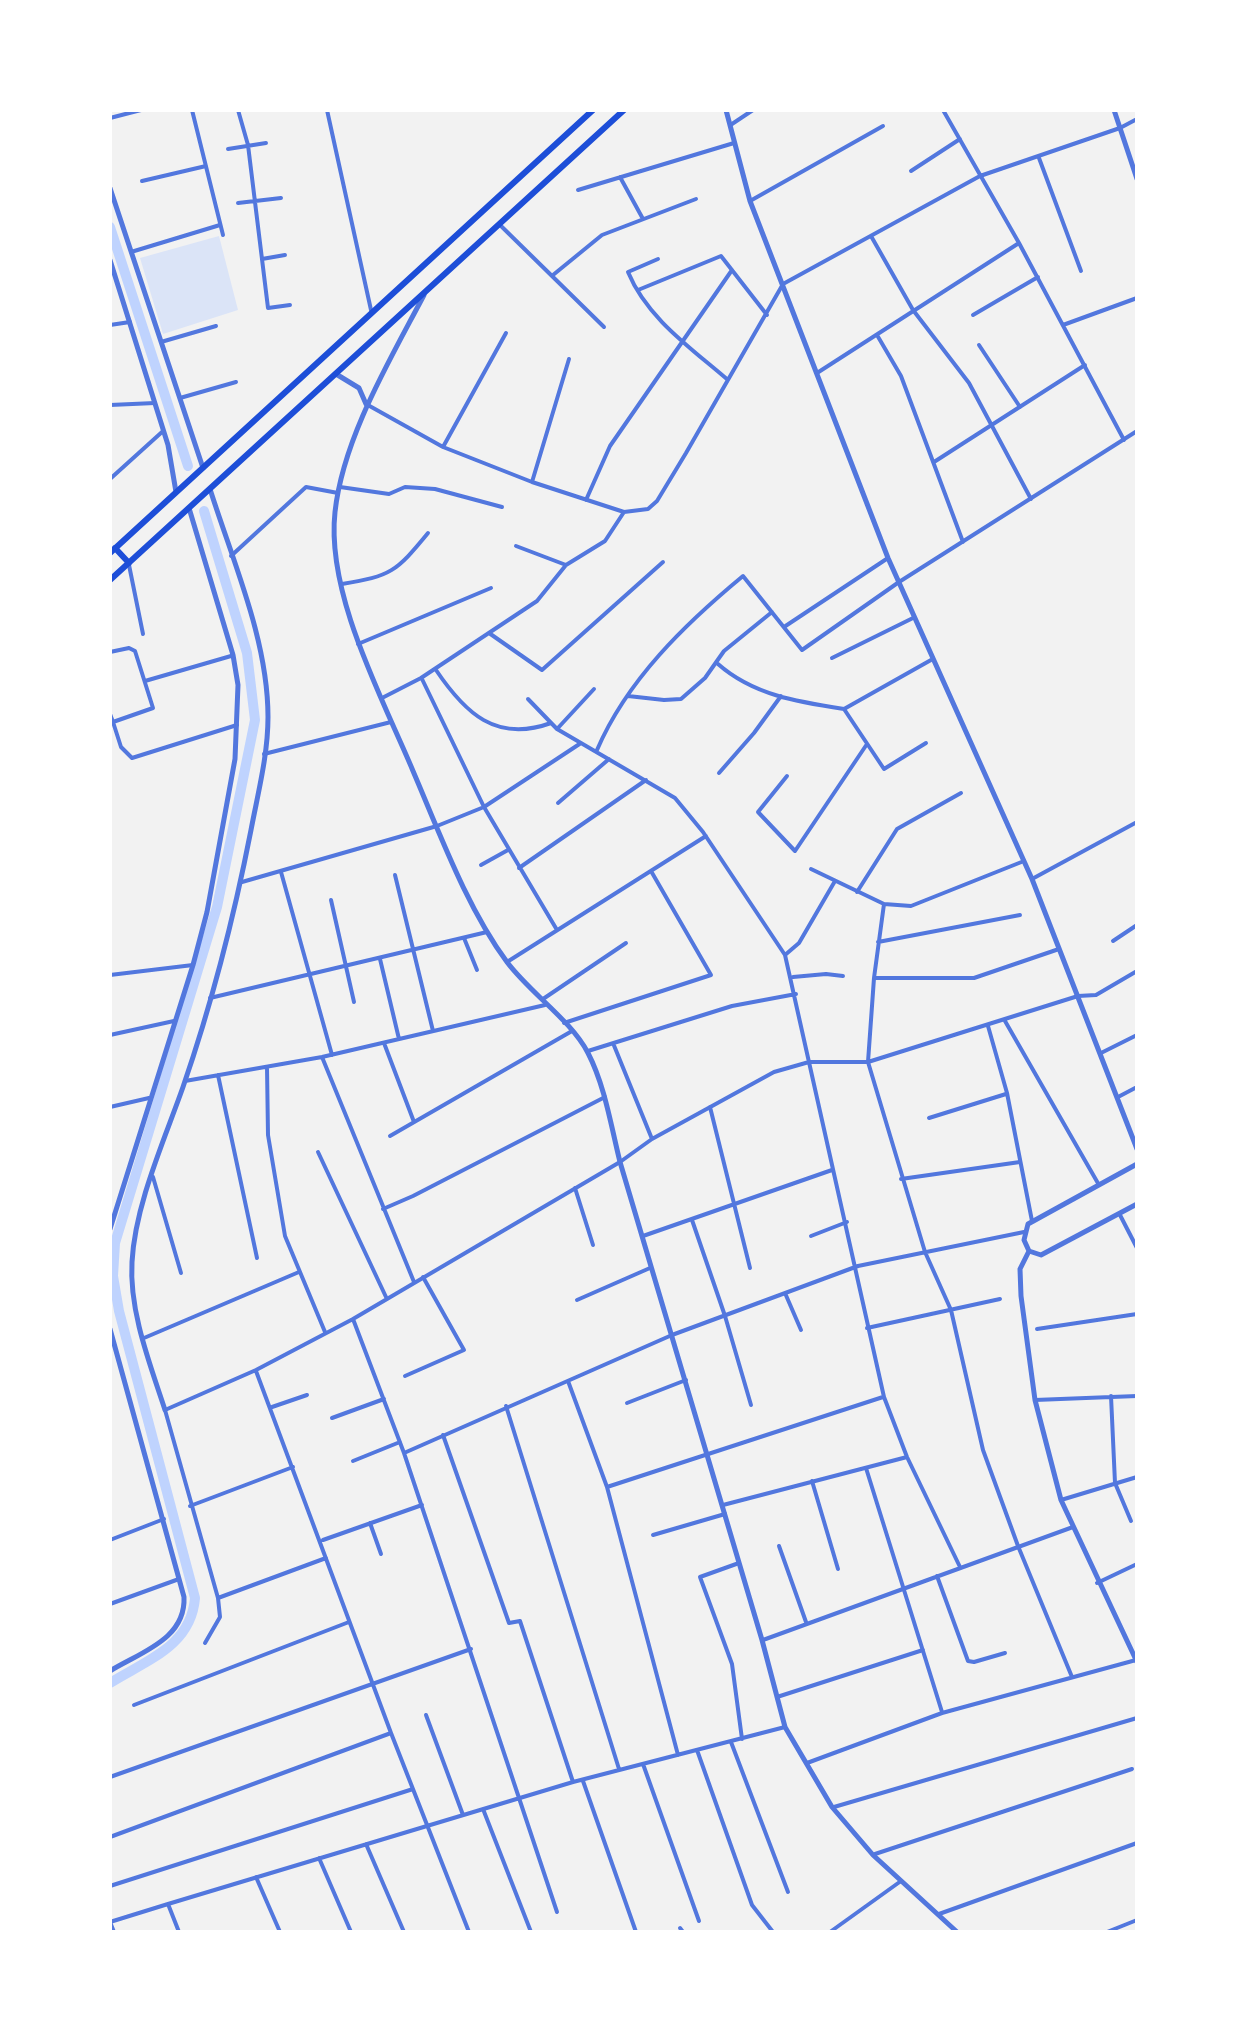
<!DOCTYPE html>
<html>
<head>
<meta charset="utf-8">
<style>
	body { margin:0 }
	#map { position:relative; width:1247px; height:2042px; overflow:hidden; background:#f2f2f2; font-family:"Roboto Serif",serif }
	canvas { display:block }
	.frame { position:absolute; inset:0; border:112px solid #fff; pointer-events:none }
</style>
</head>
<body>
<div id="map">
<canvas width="1247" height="2042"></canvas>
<div class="frame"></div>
</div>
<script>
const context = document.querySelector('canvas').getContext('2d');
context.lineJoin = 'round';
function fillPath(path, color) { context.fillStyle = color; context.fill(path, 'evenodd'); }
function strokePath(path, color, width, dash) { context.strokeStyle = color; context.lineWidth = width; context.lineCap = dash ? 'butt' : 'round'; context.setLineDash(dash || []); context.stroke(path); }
const green = new Path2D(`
	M 219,236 L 238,310 L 163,334 L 140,258 Z`);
const canal = new Path2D(`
	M 110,227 L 188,466
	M 110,1683 C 147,1660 191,1646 195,1598 L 119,1311 L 113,1276 L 115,1243 L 217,907 L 255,720 L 247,653 L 204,511`);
const minor = new Path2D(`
	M 192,110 L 223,235
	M 238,110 L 248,145 L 268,308 L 290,305
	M 327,110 L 371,310
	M 943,110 L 1019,243 L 1124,440
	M 110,118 L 141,110
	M 732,124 L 753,110
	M 228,149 L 266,143
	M 1039,158 L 1081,271
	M 911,171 L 960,139
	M 620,177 L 643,219
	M 142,181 L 206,166
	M 578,190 L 734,143
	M 750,201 L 883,126
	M 238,203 L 281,198
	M 500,225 L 604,327
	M 871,236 L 913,310 L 969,383 L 1031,499
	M 131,252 L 220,225
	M 262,259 L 285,255
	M 658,259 L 628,272 C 647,318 691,348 728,380
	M 553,275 L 602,235 L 696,199
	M 638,290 L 721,256 L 767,315
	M 973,315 L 1038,277
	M 110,325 L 130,322
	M 1063,325 L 1137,298
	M 877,335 L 901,376 L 963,542
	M 161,342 L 216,326
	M 979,345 L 1020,407
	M 817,373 L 1019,243
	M 180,398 L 236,382
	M 366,404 L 443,447 L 532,482 L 624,512 L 648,509 L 657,501 L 686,453 L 783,284 L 980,176 L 1120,128 L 1137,119
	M 110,405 L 155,403
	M 443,447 L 506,333
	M 934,462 L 1085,365
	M 110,479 L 162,432
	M 532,482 L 569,359
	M 340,487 L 389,494 L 405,487 L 435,489 L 502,507
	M 586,500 L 610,446 L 732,270
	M 516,546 L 566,565
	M 231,556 L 306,487 L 338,493
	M 129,565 L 143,634
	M 342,584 C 391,576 396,572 428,533
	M 784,627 L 888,558
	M 489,633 L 542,670 L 663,562
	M 358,644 L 491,588
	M 110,652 L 129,648 L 135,651 L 153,708 L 113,722 L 110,714
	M 832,658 L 913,618
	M 718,664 C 753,695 798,702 844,709 L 884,769 L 926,743
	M 436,670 C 465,713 496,743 551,723
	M 422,679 L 484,807 L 557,930
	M 145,681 L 231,656
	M 628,696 L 664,700 L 681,699 L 705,678 L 724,651 L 772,612
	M 382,698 L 421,678 L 537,601 L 566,565 L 605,541 L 624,512
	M 528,699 L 557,729 L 675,798 L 703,832 L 785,955 L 884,1397 L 907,1457 L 960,1567
	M 844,709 L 931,660
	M 113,722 L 121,747 L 132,758 L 237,725
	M 557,729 L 594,689
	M 597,750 C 627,680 685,624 743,576 L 802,650 L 899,582 L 1137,431
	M 264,754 L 391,722
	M 719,773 L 754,733 L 781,696
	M 787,776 L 758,812 L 795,851 L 867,744
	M 558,803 L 609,759
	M 481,865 L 508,850
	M 519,868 L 646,780
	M 811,869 L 884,904 L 911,906 L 1024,861
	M 281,872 L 332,1055
	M 395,875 L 433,1031
	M 1032,879 L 1137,822
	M 242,882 L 437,826 L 484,807 L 581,743
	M 857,892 L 897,829 L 961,793
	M 331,900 L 354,1002
	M 884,904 L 874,978 L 868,1062 L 925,1252 L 951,1310 L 983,1450 L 1018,1546 L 1072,1677
	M 464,938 L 477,970
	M 1113,941 L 1137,925
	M 878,942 L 1020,915
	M 785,955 L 799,943 L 835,881
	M 380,959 L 399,1039
	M 507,962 L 706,836
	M 110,975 L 193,965
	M 793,977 L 826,974 L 843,976
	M 874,978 L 974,978 L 1059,949
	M 210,998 L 487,932
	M 543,999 L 626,943
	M 1005,1021 L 1099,1185
	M 564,1023 L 711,975 L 651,871
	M 988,1026 L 1007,1093 L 1032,1221
	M 110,1035 L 174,1021
	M 384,1043 L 414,1122
	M 613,1043 L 652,1139
	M 588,1051 L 732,1006 L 796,994
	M 1101,1053 L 1137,1035
	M 322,1057 L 414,1282
	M 267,1067 L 268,1135 L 285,1236 L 325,1332
	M 218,1075 L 257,1258
	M 185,1081 L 322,1057 L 545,1005
	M 1118,1097 L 1137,1087
	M 110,1107 L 149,1098
	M 710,1107 L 750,1268
	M 929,1118 L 1006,1094
	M 390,1136 L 572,1031
	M 318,1152 L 386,1297
	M 153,1177 L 181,1273
	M 901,1179 L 1020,1162
	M 575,1188 L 593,1245
	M 383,1209 L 413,1196 L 605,1097
	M 1120,1215 L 1137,1248
	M 692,1220 L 725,1316 L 751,1405
	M 643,1236 L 832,1170
	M 811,1236 L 847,1222
	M 785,1293 L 801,1330
	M 577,1300 L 650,1268
	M 353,1319 L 404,1453 L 557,1912
	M 867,1328 L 1000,1299
	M 1037,1329 L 1137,1314
	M 144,1338 L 299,1272
	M 256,1371 L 391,1733 L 469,1932
	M 405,1376 L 464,1350 L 423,1277
	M 568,1381 L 607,1487 L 678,1755
	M 1111,1396 L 1115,1483 L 1131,1521
	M 1035,1400 L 1137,1396
	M 627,1403 L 686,1380
	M 506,1406 L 619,1769
	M 272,1407 L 307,1395
	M 332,1418 L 384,1399
	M 443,1435 L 509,1623 L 520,1621 L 573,1782
	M 404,1453 L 672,1335 L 858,1266 L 1024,1232
	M 353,1461 L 400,1442
	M 866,1468 L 942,1712
	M 812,1481 L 838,1569
	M 607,1487 L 883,1397
	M 1061,1500 L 1137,1477
	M 723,1505 L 907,1457
	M 190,1506 L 293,1467
	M 370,1523 L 381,1554
	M 653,1535 L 725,1514
	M 110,1540 L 164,1519
	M 323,1540 L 422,1505
	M 779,1546 L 806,1622
	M 739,1563 L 700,1577 L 732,1664 L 742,1739
	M 937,1576 L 968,1661 L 974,1662 L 1005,1653
	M 1097,1583 L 1137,1564
	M 218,1598 L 326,1558
	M 110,1604 L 179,1579
	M 763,1640 L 1073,1527
	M 205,1643 L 220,1617 L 218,1598 L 165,1410 L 256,1370 L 353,1319 L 620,1162 L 652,1139 L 774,1072 L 809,1062 L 868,1062 L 1078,996 L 1096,995 L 1137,971
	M 777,1697 L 923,1650
	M 134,1705 L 349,1622
	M 426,1715 L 463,1815
	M 731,1742 L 788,1892
	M 697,1750 L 752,1905 L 773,1932
	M 807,1763 L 942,1713 L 1136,1660
	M 643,1764 L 699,1921
	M 110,1777 L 471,1649
	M 583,1781 L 636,1932
	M 834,1807 L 1137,1718
	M 483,1809 L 531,1932
	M 110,1837 L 391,1733
	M 366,1844 L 404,1932
	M 875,1854 L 1132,1769
	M 319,1858 L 351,1932
	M 256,1877 L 280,1932
	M 110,1886 L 413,1789
	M 168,1904 L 179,1932
	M 939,1914 L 1137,1843
	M 680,1928 L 683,1932
	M 114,1932 L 110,1922 L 168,1904 L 573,1782 L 785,1727
	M 830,1932 L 901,1881
	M 1107,1932 L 1137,1920`);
const tertiary = new Path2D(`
	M 726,110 L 750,201 L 888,558 L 1032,879 L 1137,1149
	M 1114,110 L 1137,179
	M 110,188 L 203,468
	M 110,260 L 168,445 L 176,492
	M 424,295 C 390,360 343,438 335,512 C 326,594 382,697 413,771 C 440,834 467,908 507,962 C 530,993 571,1020 588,1053 C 605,1086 611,1126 620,1162 L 762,1640 L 785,1727 L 832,1807 L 873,1855 L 957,1932
	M 336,374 L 359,388 L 366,404
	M 1137,1164 L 1028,1224 L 1024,1240 L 1029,1251 L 1041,1255 L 1137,1204
	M 110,1229 L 193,965 L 207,912 L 235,759 L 238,685 L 233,655 L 189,508
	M 1029,1251 L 1020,1269 L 1021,1296 L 1035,1400 L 1061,1500 L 1137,1662
	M 110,1329 L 184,1597 C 186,1639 141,1652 110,1671
	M 165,1410 C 150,1364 129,1311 132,1262 C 135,1205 164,1141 183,1087 C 212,1003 234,917 251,830 C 258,793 268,755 268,717 C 268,640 233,562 210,489`);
const primary = new Path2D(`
	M 115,548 L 129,563
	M 110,553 L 593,110
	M 110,580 L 624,110`);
fillPath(green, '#dbe4f7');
strokePath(canal, '#bfd3fe', 10);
strokePath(minor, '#5277de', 4);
strokePath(tertiary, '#5277de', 5);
strokePath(primary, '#1d4ed8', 6);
</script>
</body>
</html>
